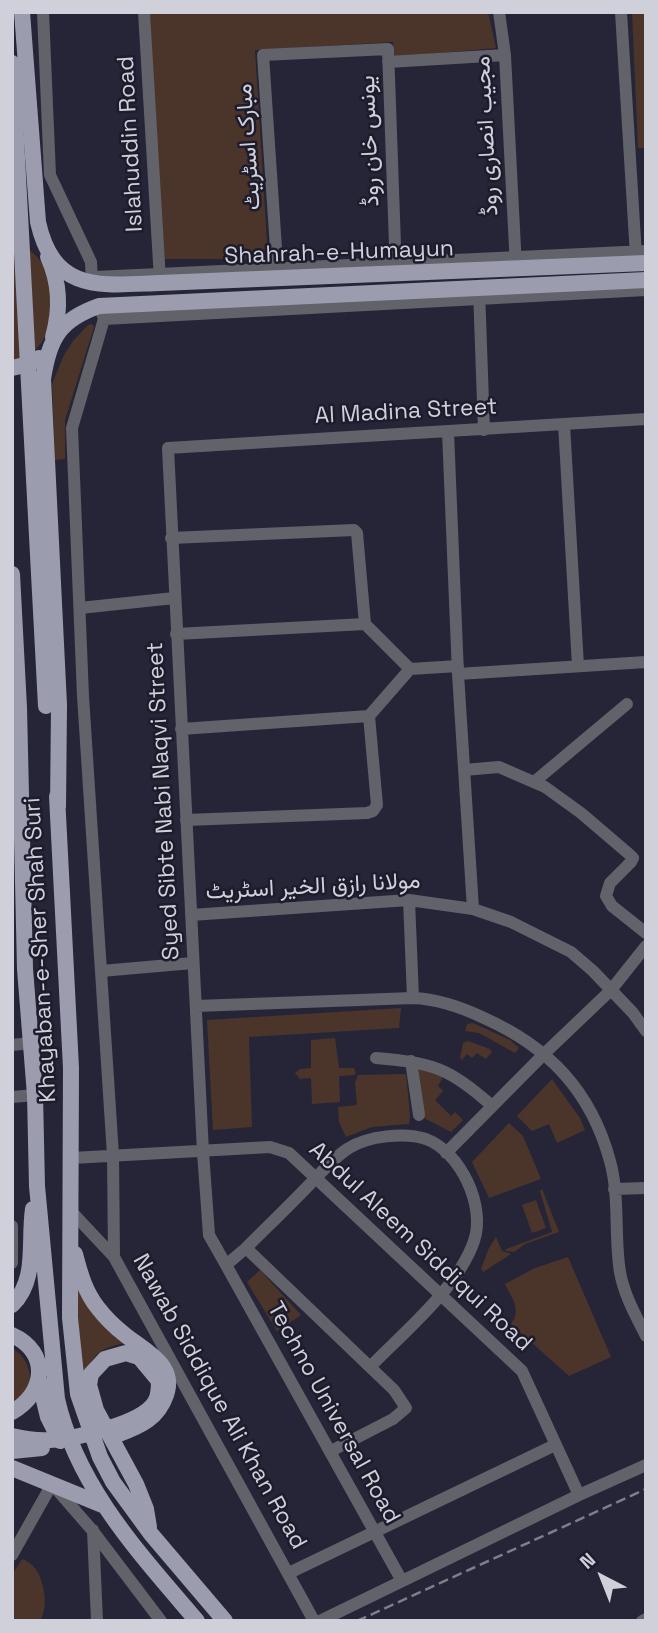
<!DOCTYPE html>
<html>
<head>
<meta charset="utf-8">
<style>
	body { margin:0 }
	#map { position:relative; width:658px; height:1633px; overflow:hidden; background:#262537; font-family:"Space Grotesk",sans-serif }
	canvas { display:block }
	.frame { position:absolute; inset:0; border:14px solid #d0d0db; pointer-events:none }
	.north { position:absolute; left:567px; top:1542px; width:70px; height:70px; -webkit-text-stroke:5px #1d1c2c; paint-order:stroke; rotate:318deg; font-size:19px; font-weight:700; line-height:28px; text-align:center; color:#d0d0db }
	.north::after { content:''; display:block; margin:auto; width:24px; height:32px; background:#d0d0db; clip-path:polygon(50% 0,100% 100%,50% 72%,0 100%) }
</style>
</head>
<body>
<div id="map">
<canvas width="658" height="1633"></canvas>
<div class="frame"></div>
<div class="north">N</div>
</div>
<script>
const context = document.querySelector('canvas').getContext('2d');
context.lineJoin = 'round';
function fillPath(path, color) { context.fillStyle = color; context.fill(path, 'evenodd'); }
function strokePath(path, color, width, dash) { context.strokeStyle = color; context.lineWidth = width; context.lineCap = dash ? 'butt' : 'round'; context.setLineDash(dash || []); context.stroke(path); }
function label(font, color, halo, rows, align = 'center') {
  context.font = font + ' "Space Grotesk",Vazirmatn,sans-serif'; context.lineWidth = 5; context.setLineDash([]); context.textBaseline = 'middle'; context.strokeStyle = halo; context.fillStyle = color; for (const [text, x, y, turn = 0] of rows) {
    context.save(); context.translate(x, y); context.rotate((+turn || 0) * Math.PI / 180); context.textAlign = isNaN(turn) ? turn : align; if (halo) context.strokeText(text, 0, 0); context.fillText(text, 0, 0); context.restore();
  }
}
const green = new Path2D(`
	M 150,12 L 488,12 L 496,48 L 395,57 L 393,42 L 255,50 L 268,259 L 162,259 Z
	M 632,12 L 646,12 L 646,148 L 638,148 Z
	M 12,245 C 63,246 69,355 12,360 Z
	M 92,324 L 94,327 L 65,420 L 65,459 L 55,460 L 52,384 L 64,355 L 73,341 L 88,325 Z
	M 401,1008 L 399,1028 L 249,1037 L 252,1127 L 213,1130 L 207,1020 Z
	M 473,1023 L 510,1040 L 519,1048 L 515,1053 L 479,1033 L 465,1031 L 467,1024 Z
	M 335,1038 L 339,1068 L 354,1068 L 356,1073 L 354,1075 L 339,1076 L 340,1102 L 312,1104 L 311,1078 L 300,1079 L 295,1073 L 300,1069 L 311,1068 L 311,1040 Z
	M 468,1041 L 490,1049 L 492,1052 L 486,1059 L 477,1053 L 472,1058 L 467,1054 L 462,1060 L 460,1058 L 463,1043 Z
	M 418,1066 L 444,1075 L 438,1086 L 443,1091 L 435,1100 L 451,1116 L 455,1112 L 463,1120 L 451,1132 L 424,1118 Z
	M 406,1074 L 410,1115 L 409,1124 L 372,1127 L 346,1137 L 339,1122 L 338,1107 L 357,1105 L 355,1083 L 358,1075 Z
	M 552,1079 L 580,1118 L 585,1130 L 557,1143 L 549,1124 L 532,1131 L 517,1116 Z
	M 509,1123 L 523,1136 L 541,1179 L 489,1198 L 472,1162 Z
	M 542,1189 L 559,1232 L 525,1244 L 514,1252 L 506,1251 L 506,1249 L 552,1232 L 540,1191 Z
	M 536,1200 L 546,1228 L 532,1233 L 522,1205 Z
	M 496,1237 L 502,1251 L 511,1254 L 483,1272 L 481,1269 L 489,1248 Z
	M 568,1257 L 611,1357 L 569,1376 L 511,1324 C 522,1309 512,1299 505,1284 L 535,1268 Z
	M 260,1270 L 301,1315 L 277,1331 L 247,1282 Z
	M 74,1274 L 83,1300 L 92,1313 L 126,1343 C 100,1347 93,1355 83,1378 Z
	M 12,1348 C 28,1358 31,1371 30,1389 L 12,1406 Z
	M 22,1559 C 25,1560 30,1563 32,1565 C 44,1575 50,1610 39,1621 L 12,1621 L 12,1575 Z`);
const minor = new Path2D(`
	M 43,12 L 50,175 L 91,262 L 92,284
	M 144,12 L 160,280
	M 499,12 L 505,55 L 516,267
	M 621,12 L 636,256
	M 388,62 L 505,55
	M 95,277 L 646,251
	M 278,278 L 263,55 L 388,49 L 396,273
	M 479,290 L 484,430
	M 102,313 L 104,319 L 646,290
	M 104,319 L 72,428 L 83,696 L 113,1155 L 114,1257 L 314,1621
	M 564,424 L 578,666
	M 448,432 L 458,674 L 473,909
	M 171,538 L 354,530 L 357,533 L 365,624
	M 80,608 L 174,598
	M 176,634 L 365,624 L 410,669
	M 458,674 L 646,662
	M 181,729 L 369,716 L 410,669 L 458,666
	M 464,770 L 499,767 L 545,787 L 581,813 L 629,854 L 633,858 L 631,862 L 610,883 L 606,896 L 612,906 L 646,933
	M 534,782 L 627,704
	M 186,820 L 367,813 L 373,811 L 377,805 L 369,716
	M 409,900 L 413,998
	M 191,915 L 409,900 L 473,909 L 511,922 L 571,952 L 593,971 L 633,1013 L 646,1031
	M 101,971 L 193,963
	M 196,1006 L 413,998 C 439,999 461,1007 484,1018 C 549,1047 591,1091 610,1161 C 620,1197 614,1236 620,1272 C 624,1295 636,1316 646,1336
	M 12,1045 L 31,1043
	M 376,1058 C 432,1063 449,1067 492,1106
	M 411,1061 L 419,1115
	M 12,1097 L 35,1095
	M 446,1153 L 545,1053 L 611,990 L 646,946
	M 72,1158 L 270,1147 L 289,1153 L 522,1371 L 579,1495
	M 614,1189 L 646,1188
	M 70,1210 L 114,1257
	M 12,1226 L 12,1263
	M 246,1248 L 226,1265 L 209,1235 L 203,1152 L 168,448 L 646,419
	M 226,1265 L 402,1581
	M 331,1451 L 393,1419 L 406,1408 L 394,1390 L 370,1367 C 404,1332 458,1288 474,1241 C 486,1207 461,1152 426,1139 C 405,1132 368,1136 349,1148 C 334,1157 322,1172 310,1184 C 289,1206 267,1227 246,1248 L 370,1367
	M 93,1530 L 97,1621
	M 12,1555 L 52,1484 L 92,1530 L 161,1621
	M 289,1573 L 555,1445
	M 320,1621 L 579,1495 L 646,1465
	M 642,1621 L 646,1619`);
const major = new Path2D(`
	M 22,12 L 38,222 C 54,294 101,285 160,283 L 646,263
	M 48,257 C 60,283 61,309 53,337
	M 12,368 L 29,364 L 39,358
	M 12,574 L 19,708 L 25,969 L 35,1095 L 37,1186 L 57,1399 C 77,1487 140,1554 197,1621
	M 57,796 L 71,1068 L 70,1318 L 78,1394 L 100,1457 L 113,1482 L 151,1534 L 225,1621
	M 58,807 L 59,705 L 43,379 C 49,339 59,320 99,306 L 646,280
	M 75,1254 C 80,1273 85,1292 98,1308 C 105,1317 115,1327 124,1334 C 143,1350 177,1364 166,1395 C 158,1418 141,1426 119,1434
	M 12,1305 C 38,1280 28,1241 33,1209
	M 12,1335 C 50,1352 46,1393 12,1412
	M 39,1380 L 48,1417 L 60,1441
	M 12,1468 L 105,1506
	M 149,1527 L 146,1509 L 136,1484 L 96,1410 L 89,1385 L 91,1374 L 105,1359 L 126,1353 L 139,1357 L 159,1381`);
const rail = new Path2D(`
	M 357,1621 L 646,1489`);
const majorBridge = new Path2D(`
	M 12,63 L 46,706
	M 12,1436 C 25,1439 37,1441 50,1440 C 74,1439 142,1424 155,1402 C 159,1396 159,1388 159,1381
	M 12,1451 L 42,1448`);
const streetNames = [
	["مجیب انصاری روڈ",487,136,-93],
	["یونس خان روڈ",370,141,-92],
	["Islahuddin Road",131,144,-93],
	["مبارک اسٹریٹ",249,147,-94],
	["Shahrah-e-Humayun",339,253,-2],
	["Al Madina Street",406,412,-3],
	["Syed Sibte Nabi Naqvi Street",164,801,-93],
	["مولانا رازق الخیر اسٹریٹ",313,887,-3],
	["Khayaban-e-Sher Shah Suri",41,950,-93],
	["Abdul Aleem Siddiqui Road",420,1247,43],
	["Nawab Siddique Ali Khan Road",219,1402,61],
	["Techno Universal Road",333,1413,61]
];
fillPath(green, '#4b352b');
strokePath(minor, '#62626b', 12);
strokePath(major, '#9c9caf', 16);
strokePath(rail, '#7e7d8c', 2.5, [10, 5]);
strokePath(majorBridge, '#9c9caf', 16);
label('23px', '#d0d0db', '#1d1c2c', streetNames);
</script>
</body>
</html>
